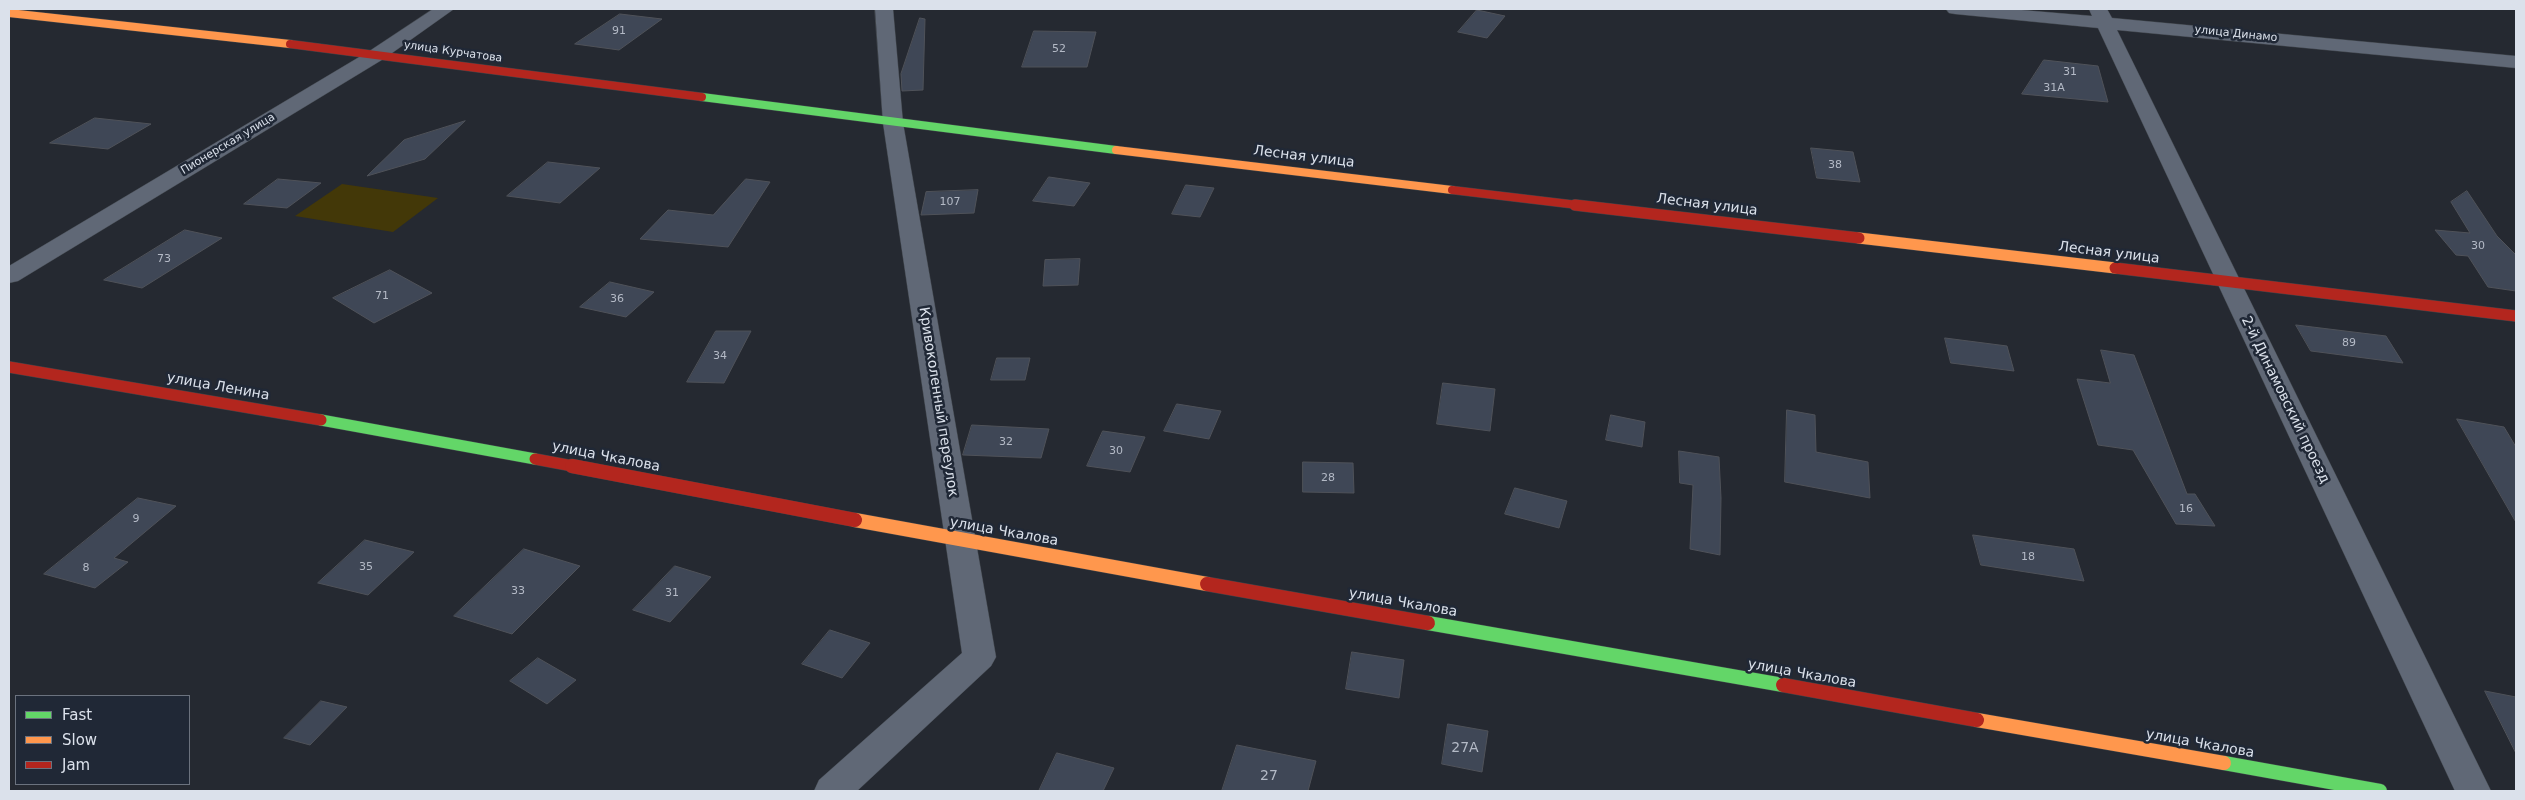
<!DOCTYPE html>
<html>
<head>
<meta charset="utf-8">
<style>
	body { margin:0 }
	#map { position:relative; width:2525px; height:800px; overflow:hidden; background:#252931; font-family:"DejaVu Sans",sans-serif }
	canvas { display:block }
	.frame { position:absolute; inset:0; border:10px solid #dbe1eb; pointer-events:none }
	.legend { position:absolute; left:15px; top:695px; width:175px; height:90px; box-sizing:border-box; background:#202836; border:1px solid #6b727e; margin:0; padding:6px 9px; list-style:none; font-size:15px; color:#dbe1eb }
	.legend li { display:flex; align-items:center; gap:10px; height:25px }
	.legend b { width:25px; border:1px solid #6b727e }
</style>
</head>
<body>
<div id="map">
<canvas width="2525" height="800"></canvas>
<div class="frame"></div>
<ul class="legend">
<li><b style="height:6px;background:#63d668"></b>Fast</li>
<li><b style="height:6px;background:#ff974d"></b>Slow</li>
<li><b style="height:6px;background:#b3261e"></b>Jam</li>
</ul>
</div>
<script>
const context = document.querySelector('canvas').getContext('2d');
context.lineJoin = 'round';
function fillPath(path, color) { context.fillStyle = color; context.fill(path, 'evenodd'); }
function strokePath(path, color, width, dash) { context.strokeStyle = color; context.lineWidth = width; context.lineCap = dash ? 'butt' : 'round'; context.setLineDash(dash || []); context.stroke(path); }
function label(font, color, halo, rows, align = 'center') {
  context.font = font + ' "DejaVu Sans",sans-serif'; context.lineWidth = 5; context.setLineDash([]); context.textBaseline = 'middle'; context.strokeStyle = halo; context.fillStyle = color; for (const [text, x, y, turn = 0] of rows) {
    context.save(); context.translate(x, y); context.rotate((+turn || 0) * Math.PI / 180); context.textAlign = isNaN(turn) ? turn : align; if (halo) context.strokeText(text, 0, 0); context.fillText(text, 0, 0); context.restore();
  }
}
const green = new Path2D(`
	M 342,184 L 438,198 L 393,232 L 295,216 Z`);
const building = new Path2D(`
	M 1477,10 L 1505,16 L 1487,38 L 1458,32 Z
	M 620,14 L 662,19 L 619,50 L 575,44 Z
	M 920,18 L 925,19 L 923,90 L 902,91 L 901,74 Z
	M 1034,31 L 1096,32 L 1087,67 L 1022,67 Z
	M 2044,60 L 2098,66 L 2108,102 L 2022,94 Z
	M 95,118 L 151,124 L 108,149 L 50,143 Z
	M 465,121 L 425,159 L 367,176 L 404,140 Z
	M 1811,148 L 1853,152 L 1860,182 L 1817,178 Z
	M 548,162 L 600,168 L 560,203 L 507,196 Z
	M 1049,177 L 1090,183 L 1074,206 L 1033,201 Z
	M 278,179 L 321,183 L 287,208 L 244,204 Z
	M 746,179 L 770,182 L 728,247 L 640,239 L 668,210 L 713,215 Z
	M 1186,185 L 1214,188 L 1200,217 L 1172,214 Z
	M 978,190 L 974,213 L 921,215 L 926,192 Z
	M 2467,191 L 2497,236 L 2516,255 L 2516,291 L 2488,287 L 2468,256 L 2456,255 L 2435,230 L 2470,233 L 2451,202 Z
	M 185,230 L 222,238 L 142,288 L 104,280 Z
	M 1080,259 L 1078,285 L 1043,286 L 1045,260 Z
	M 390,270 L 432,293 L 374,323 L 333,298 Z
	M 610,282 L 654,292 L 626,317 L 580,307 Z
	M 2296,325 L 2386,336 L 2403,363 L 2311,351 Z
	M 716,331 L 751,331 L 724,383 L 687,382 Z
	M 1945,338 L 2007,346 L 2014,371 L 1951,363 Z
	M 2101,350 L 2134,355 L 2187,494 L 2195,494 L 2215,526 L 2176,524 L 2133,450 L 2098,445 L 2077,379 L 2110,383 Z
	M 997,358 L 1030,358 L 1025,380 L 991,380 Z
	M 1443,383 L 1495,389 L 1490,431 L 1437,424 Z
	M 1177,404 L 1221,411 L 1209,439 L 1164,431 Z
	M 1787,410 L 1815,415 L 1816,452 L 1868,462 L 1870,498 L 1785,482 Z
	M 1611,415 L 1645,422 L 1642,447 L 1606,440 Z
	M 2457,419 L 2504,427 L 2516,447 L 2516,522 Z
	M 972,425 L 1049,429 L 1041,458 L 963,455 Z
	M 1103,431 L 1145,437 L 1130,472 L 1087,466 Z
	M 1679,451 L 1719,457 L 1721,498 L 1720,555 L 1690,549 L 1693,485 L 1680,483 Z
	M 1303,462 L 1353,463 L 1354,493 L 1303,492 Z
	M 1515,488 L 1567,501 L 1559,528 L 1505,514 Z
	M 138,498 L 176,506 L 114,558 L 128,562 L 95,588 L 44,574 Z
	M 1973,535 L 2074,549 L 2084,581 L 1981,565 Z
	M 365,540 L 414,552 L 368,595 L 318,583 Z
	M 524,549 L 580,566 L 512,634 L 454,616 Z
	M 675,566 L 711,577 L 670,622 L 633,610 Z
	M 830,630 L 870,643 L 842,678 L 802,664 Z
	M 1352,652 L 1404,660 L 1399,698 L 1346,689 Z
	M 538,658 L 576,680 L 547,704 L 510,681 Z
	M 2485,691 L 2516,697 L 2516,753 Z
	M 321,701 L 347,707 L 310,745 L 284,738 Z
	M 1448,724 L 1488,731 L 1482,772 L 1442,764 Z
	M 1237,745 L 1316,761 L 1308,791 L 1222,791 Z
	M 1057,753 L 1114,768 L 1103,791 L 1039,791 Z`);
const street = new Path2D(`
	M 433,9 L 454,9 L 385,58 L 18,281 L 9,283 L 9,266 L 371,50 Z
	M 875,9 L 893,9 L 903,123 L 996,657 L 991,666 L 857,791 L 814,791 L 819,780 L 962,653 L 883,123 Z
	M 1946,9 L 2010,9 L 2092,16 L 2089,9 L 2107,9 L 2112,18 L 2516,56 L 2516,68 L 2117,30 L 2491,791 L 2455,791 L 2098,28 L 1955,14 L 1949,13 Z`);
const fastFar2 = new Path2D(`
	M 702,97 L 1116,150`);
const fastFar1 = new Path2D(`
	M 321,420 L 535,459`);
const fast = new Path2D(`
	M 1428,623 L 1783,685
	M 2224,763 L 2380,791`);
const slowFar2 = new Path2D(`
	M 9,13 L 290,44
	M 1116,150 L 1452,190`);
const slowFar1 = new Path2D(`
	M 1859,238 L 2115,268`);
const slow = new Path2D(`
	M 855,520 L 1207,584
	M 1977,720 L 2224,763`);
const jamFar2 = new Path2D(`
	M 290,44 L 702,97
	M 1452,190 L 1586,206`);
const jamFar1 = new Path2D(`
	M 1575,205 L 1859,238
	M 2115,268 L 2516,316
	M 9,367 L 321,420
	M 535,459 L 578,467`);
const jam = new Path2D(`
	M 572,466 L 855,520
	M 1207,584 L 1428,623
	M 1783,685 L 1977,720`);
const numberNames = [
	["91",619,31],
	["52",1059,49],
	["31",2070,72],
	["31А",2054,88],
	["38",1835,165],
	["107",950,202],
	["30",2478,246],
	["73",164,259],
	["71",382,296],
	["36",617,299],
	["89",2349,343],
	["34",720,356],
	["32",1006,442],
	["30",1116,451],
	["28",1328,478],
	["16",2186,509],
	["9",136,519],
	["18",2028,557],
	["35",366,567],
	["8",86,568],
	["33",518,591],
	["31",672,593]
];
const farStreetnames = [
	["улица Динамо",2236,34,6],
	["улица Курчатова",453,52,8],
	["Пионерская улица",228,144,-31]
];
const streetNames = [
	["Лесная улица",1304,157,7],
	["Лесная улица",1707,205,7],
	["Лесная улица",2109,253,7],
	["улица Ленина",218,387,10],
	["2-й Динамовский проезд",2285,400,64],
	["Кривоколенный переулок",938,402,81],
	["улица Чкалова",606,457,11],
	["улица Чкалова",1004,532,10],
	["улица Чкалова",1403,603,10],
	["улица Чкалова",1802,674,10],
	["улица Чкалова",2200,744,10]
];
const nearNumbernames = [
	["27А",1465,748],
	["27",1269,776]
];
fillPath(green, '#433808');
fillPath(building, '#3f4756');
strokePath(building, '#4f5259', 1);
strokePath(street, '#3f444a', 1);
strokePath(fastFar2, '#3f444a', 9);
strokePath(fastFar1, '#3f444a', 12);
strokePath(fast, '#3f444a', 15);
strokePath(slowFar2, '#3f444a', 9);
strokePath(slowFar1, '#3f444a', 12);
strokePath(slow, '#3f444a', 15);
strokePath(jamFar2, '#3f444a', 9);
strokePath(jamFar1, '#3f444a', 12);
strokePath(jam, '#3f444a', 15);
fillPath(street, '#606876');
strokePath(fastFar2, '#63d668', 8);
strokePath(fastFar1, '#63d668', 11);
strokePath(fast, '#63d668', 14);
strokePath(slowFar2, '#ff974d', 8);
strokePath(slowFar1, '#ff974d', 11);
strokePath(slow, '#ff974d', 14);
strokePath(jamFar2, '#b3261e', 8);
strokePath(jamFar1, '#b3261e', 11);
strokePath(jam, '#b3261e', 14);
label('11px', '#b4bac6', null, numberNames);
label('11px', '#dbe1eb', '#202836', farStreetnames);
label('14px', '#dbe1eb', '#202836', streetNames);
label('14px', '#b4bac6', null, nearNumbernames);
</script>
</body>
</html>
